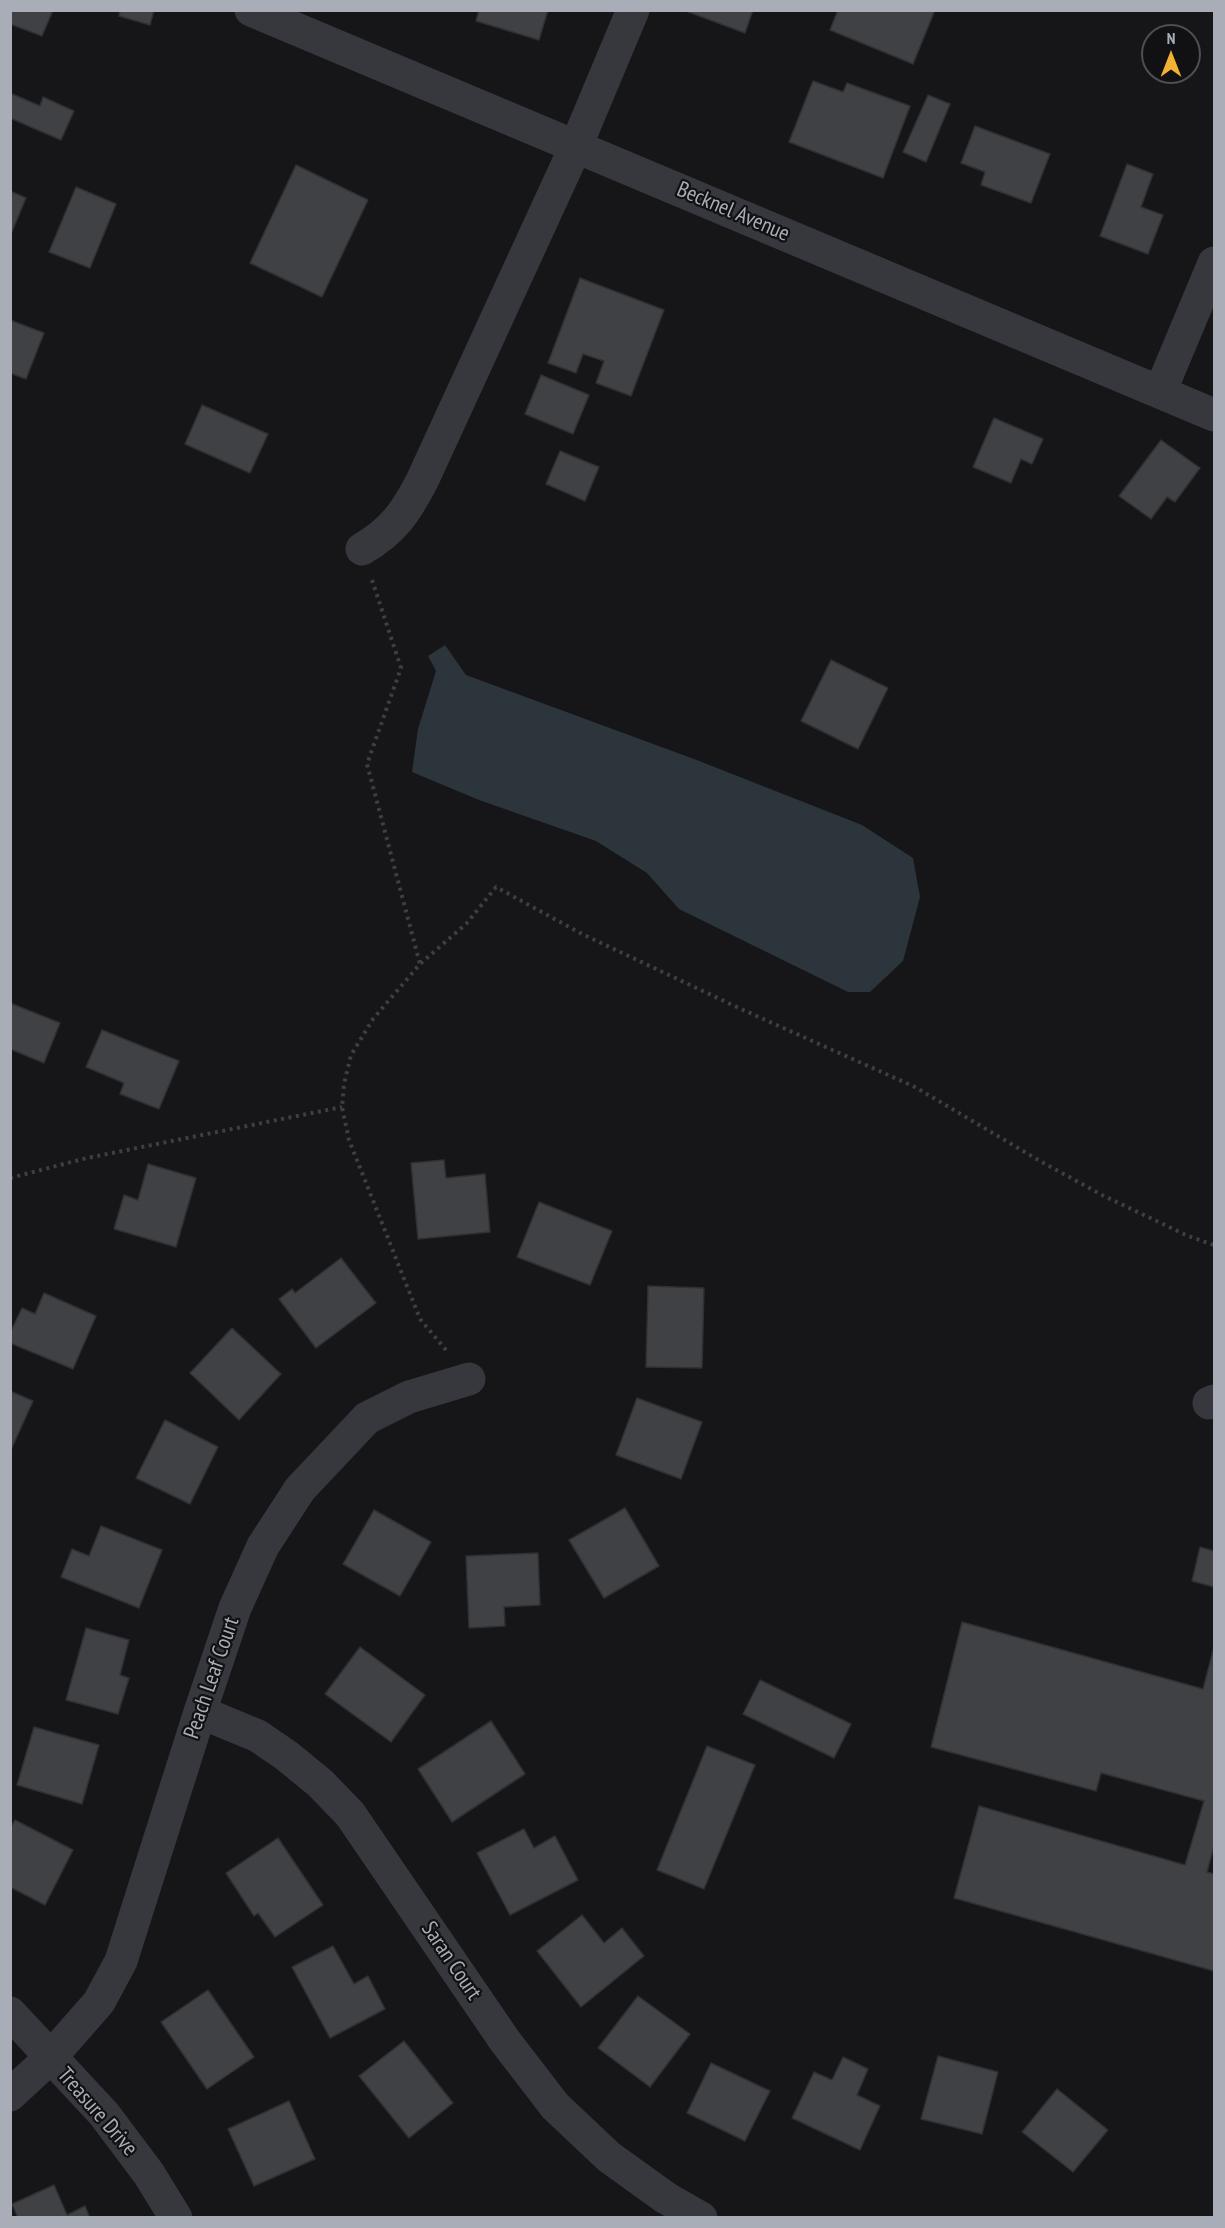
<!DOCTYPE html>
<html>
<head>
<meta charset="utf-8">
<style>
	body { margin:0 }
	#map { position:relative; width:1225px; height:2228px; overflow:hidden; background:#161618; font-family:"PT Sans Narrow",sans-serif }
	canvas { display:block }
	.frame { position:absolute; inset:0; border:12px solid #a8adb8; pointer-events:none }
	.north { position:absolute; left:1141px; top:24px; width:60px; height:60px; box-sizing:border-box; background:#111113; border:2px solid #4d4f55; border-radius:50%; rotate:0deg; font-size:16px; font-weight:700; line-height:24px; text-align:center; color:#a8adb8 }
	.north::after { content:''; display:block; margin:auto; width:21px; height:27px; background:#f2b134; clip-path:polygon(50% 0,100% 100%,50% 72%,0 100%) }
</style>
</head>
<body>
<div id="map">
<canvas width="1225" height="2228"></canvas>
<div class="frame"></div>
<div class="north">N</div>
</div>
<script>
const context = document.querySelector('canvas').getContext('2d');
context.lineJoin = 'round';
function fillPath(path, color) { context.fillStyle = color; context.fill(path, 'evenodd'); }
function strokePath(path, color, width, dash) { context.strokeStyle = color; context.lineWidth = width; context.lineCap = dash ? 'butt' : 'round'; context.setLineDash(dash || []); context.stroke(path); }
function label(font, color, halo, rows, align = 'center') {
  context.font = font + ' "PT Sans Narrow",sans-serif'; context.lineWidth = 4.5; context.setLineDash([]); context.textBaseline = 'middle'; context.strokeStyle = halo; context.fillStyle = color; for (const [text, x, y, turn = 0] of rows) {
    context.save(); context.translate(x, y); context.rotate((+turn || 0) * Math.PI / 180); context.textAlign = isNaN(turn) ? turn : align; if (halo) context.strokeText(text, 0, 0); context.fillText(text, 0, 0); context.restore();
  }
}
const water = new Path2D(`
	M 445,645 L 466,675 L 694,759 L 862,825 L 913,858 L 920,897 L 903,961 L 870,992 L 848,992 L 679,909 L 647,873 L 596,841 L 479,800 L 412,772 L 418,729 L 436,671 L 428,656 Z`);
const building = new Path2D(`
	M 10,10 L 53,10 L 42,36 L 10,24 Z
	M 120,10 L 154,10 L 150,25 L 119,16 Z
	M 479,10 L 548,10 L 539,40 L 476,21 Z
	M 683,10 L 753,10 L 745,33 Z
	M 838,10 L 935,10 L 913,64 L 830,30 Z
	M 813,81 L 843,92 L 847,83 L 910,106 L 883,178 L 789,142 Z
	M 10,93 L 40,106 L 43,97 L 74,111 L 61,140 L 10,118 Z
	M 928,95 L 950,104 L 926,162 L 903,152 Z
	M 975,126 L 1050,154 L 1031,203 L 981,185 L 985,172 L 961,163 Z
	M 1127,164 L 1153,174 L 1141,207 L 1163,215 L 1148,254 L 1100,236 Z
	M 296,165 L 368,200 L 322,297 L 250,263 Z
	M 76,187 L 116,204 L 90,268 L 49,252 Z
	M 10,191 L 26,198 L 11,234 L 10,234 Z
	M 580,278 L 664,310 L 631,396 L 596,383 L 604,361 L 583,354 L 576,373 L 548,363 Z
	M 10,320 L 44,333 L 26,379 L 10,373 Z
	M 541,375 L 589,395 L 573,434 L 525,414 Z
	M 202,405 L 268,434 L 250,473 L 185,444 Z
	M 994,418 L 1043,439 L 1032,464 L 1021,459 L 1011,483 L 973,467 Z
	M 1161,440 L 1200,468 L 1175,502 L 1167,497 L 1151,519 L 1119,496 Z
	M 560,451 L 599,467 L 585,501 L 546,484 Z
	M 831,660 L 888,688 L 858,749 L 801,721 Z
	M 10,1003 L 60,1023 L 44,1063 L 10,1049 Z
	M 102,1030 L 179,1061 L 159,1109 L 120,1094 L 124,1083 L 86,1067 Z
	M 444,1160 L 446,1178 L 485,1174 L 490,1232 L 418,1239 L 411,1163 Z
	M 148,1164 L 196,1178 L 176,1247 L 114,1229 L 124,1195 L 138,1200 Z
	M 539,1202 L 612,1231 L 590,1285 L 517,1257 Z
	M 341,1258 L 376,1303 L 316,1348 L 279,1299 L 292,1289 L 295,1293 Z
	M 648,1286 L 704,1288 L 702,1368 L 646,1367 Z
	M 44,1293 L 96,1316 L 73,1369 L 10,1343 L 10,1333 L 22,1308 L 35,1314 Z
	M 232,1328 L 281,1374 L 239,1420 L 190,1373 Z
	M 10,1391 L 33,1401 L 10,1452 Z
	M 637,1398 L 702,1422 L 681,1479 L 616,1455 Z
	M 165,1420 L 218,1447 L 190,1504 L 136,1478 Z
	M 625,1508 L 659,1566 L 604,1598 L 569,1540 Z
	M 374,1510 L 431,1542 L 400,1596 L 343,1564 Z
	M 101,1526 L 162,1550 L 139,1608 L 61,1577 L 72,1549 L 89,1556 Z
	M 1200,1547 L 1214,1551 L 1214,1587 L 1192,1581 Z
	M 538,1553 L 540,1605 L 504,1607 L 505,1626 L 469,1628 L 466,1556 Z
	M 962,1622 L 1203,1689 L 1214,1647 L 1214,1846 L 1207,1872 L 1214,1874 L 1214,1971 L 954,1898 L 979,1806 L 1185,1865 L 1204,1801 L 1101,1773 L 1096,1791 L 931,1747 Z
	M 86,1628 L 129,1640 L 120,1675 L 129,1678 L 118,1714 L 66,1700 Z
	M 360,1647 L 425,1695 L 391,1742 L 325,1694 Z
	M 760,1680 L 851,1724 L 834,1758 L 743,1714 Z
	M 491,1721 L 525,1774 L 452,1822 L 418,1769 Z
	M 34,1727 L 99,1745 L 82,1804 L 17,1785 Z
	M 707,1746 L 755,1765 L 704,1889 L 657,1870 Z
	M 15,1820 L 73,1850 L 45,1905 L 10,1887 L 10,1828 Z
	M 524,1829 L 534,1848 L 555,1836 L 578,1880 L 510,1915 L 477,1853 Z
	M 278,1838 L 323,1905 L 275,1937 L 258,1913 L 254,1916 L 226,1873 Z
	M 582,1915 L 604,1943 L 622,1928 L 644,1956 L 581,2007 L 537,1951 Z
	M 333,1946 L 354,1984 L 368,1976 L 385,2009 L 330,2038 L 292,1967 Z
	M 208,1990 L 254,2057 L 207,2089 L 161,2022 Z
	M 638,1996 L 690,2034 L 650,2087 L 598,2048 Z
	M 404,2041 L 453,2103 L 409,2138 L 359,2076 Z
	M 938,2056 L 998,2072 L 982,2134 L 921,2119 Z
	M 843,2057 L 868,2069 L 857,2095 L 880,2106 L 860,2150 L 792,2118 L 814,2072 L 832,2080 Z
	M 711,2063 L 770,2091 L 745,2141 L 687,2113 Z
	M 1057,2089 L 1108,2130 L 1073,2172 L 1022,2132 Z
	M 289,2101 L 315,2159 L 254,2186 L 228,2129 Z
	M 54,2185 L 67,2215 L 85,2206 L 90,2218 L 18,2218 L 12,2204 Z`);
const path = new Path2D(`
	M 372,580 L 401,668 L 367,764 L 420,964
	M 10,1178 L 87,1158 L 342,1107
	M 446,1350 L 420,1319 L 349,1140 L 342,1107 L 344,1084 L 351,1055 L 373,1019 L 420,964 L 466,924 L 496,887 L 582,934 L 741,1009 L 915,1087 L 1040,1161 L 1102,1195 L 1188,1236 L 1214,1245`);
const minor = new Path2D(`
	M 251,10 L 1214,415
	M 1160,392 L 1214,263
	M 362,549 C 393,531 406,512 422,481 L 576,146 L 633,10
	M 1209,1403 L 1214,1401
	M 200,1712 L 258,1736 L 287,1756 L 320,1783 L 350,1814 L 505,2041 L 555,2106 L 609,2157 L 666,2198 L 701,2218
	M 10,2013 L 104,2114 L 149,2174 L 176,2218
	M 10,2095 L 50,2058 L 99,2002 L 121,1961 L 200,1712 L 235,1608 L 263,1546 L 300,1489 L 367,1418 L 409,1397 L 469,1379`);
const streetNames = [
	["Becknel Avenue",733,212,23],
	["Peach Leaf Court",212,1678,-71],
	["Saran Court",451,1961,56],
	["Treasure Drive",97,2112,49]
];
fillPath(water, '#2c353c');
fillPath(building, '#404145');
strokePath(building, '#303034', 1.5);
strokePath(path, '#3d3f44', 4, [3, 4.5]);
strokePath(minor, '#37383d', 33);
label('22px', '#a8adb8', '#111113', streetNames);
</script>
</body>
</html>
